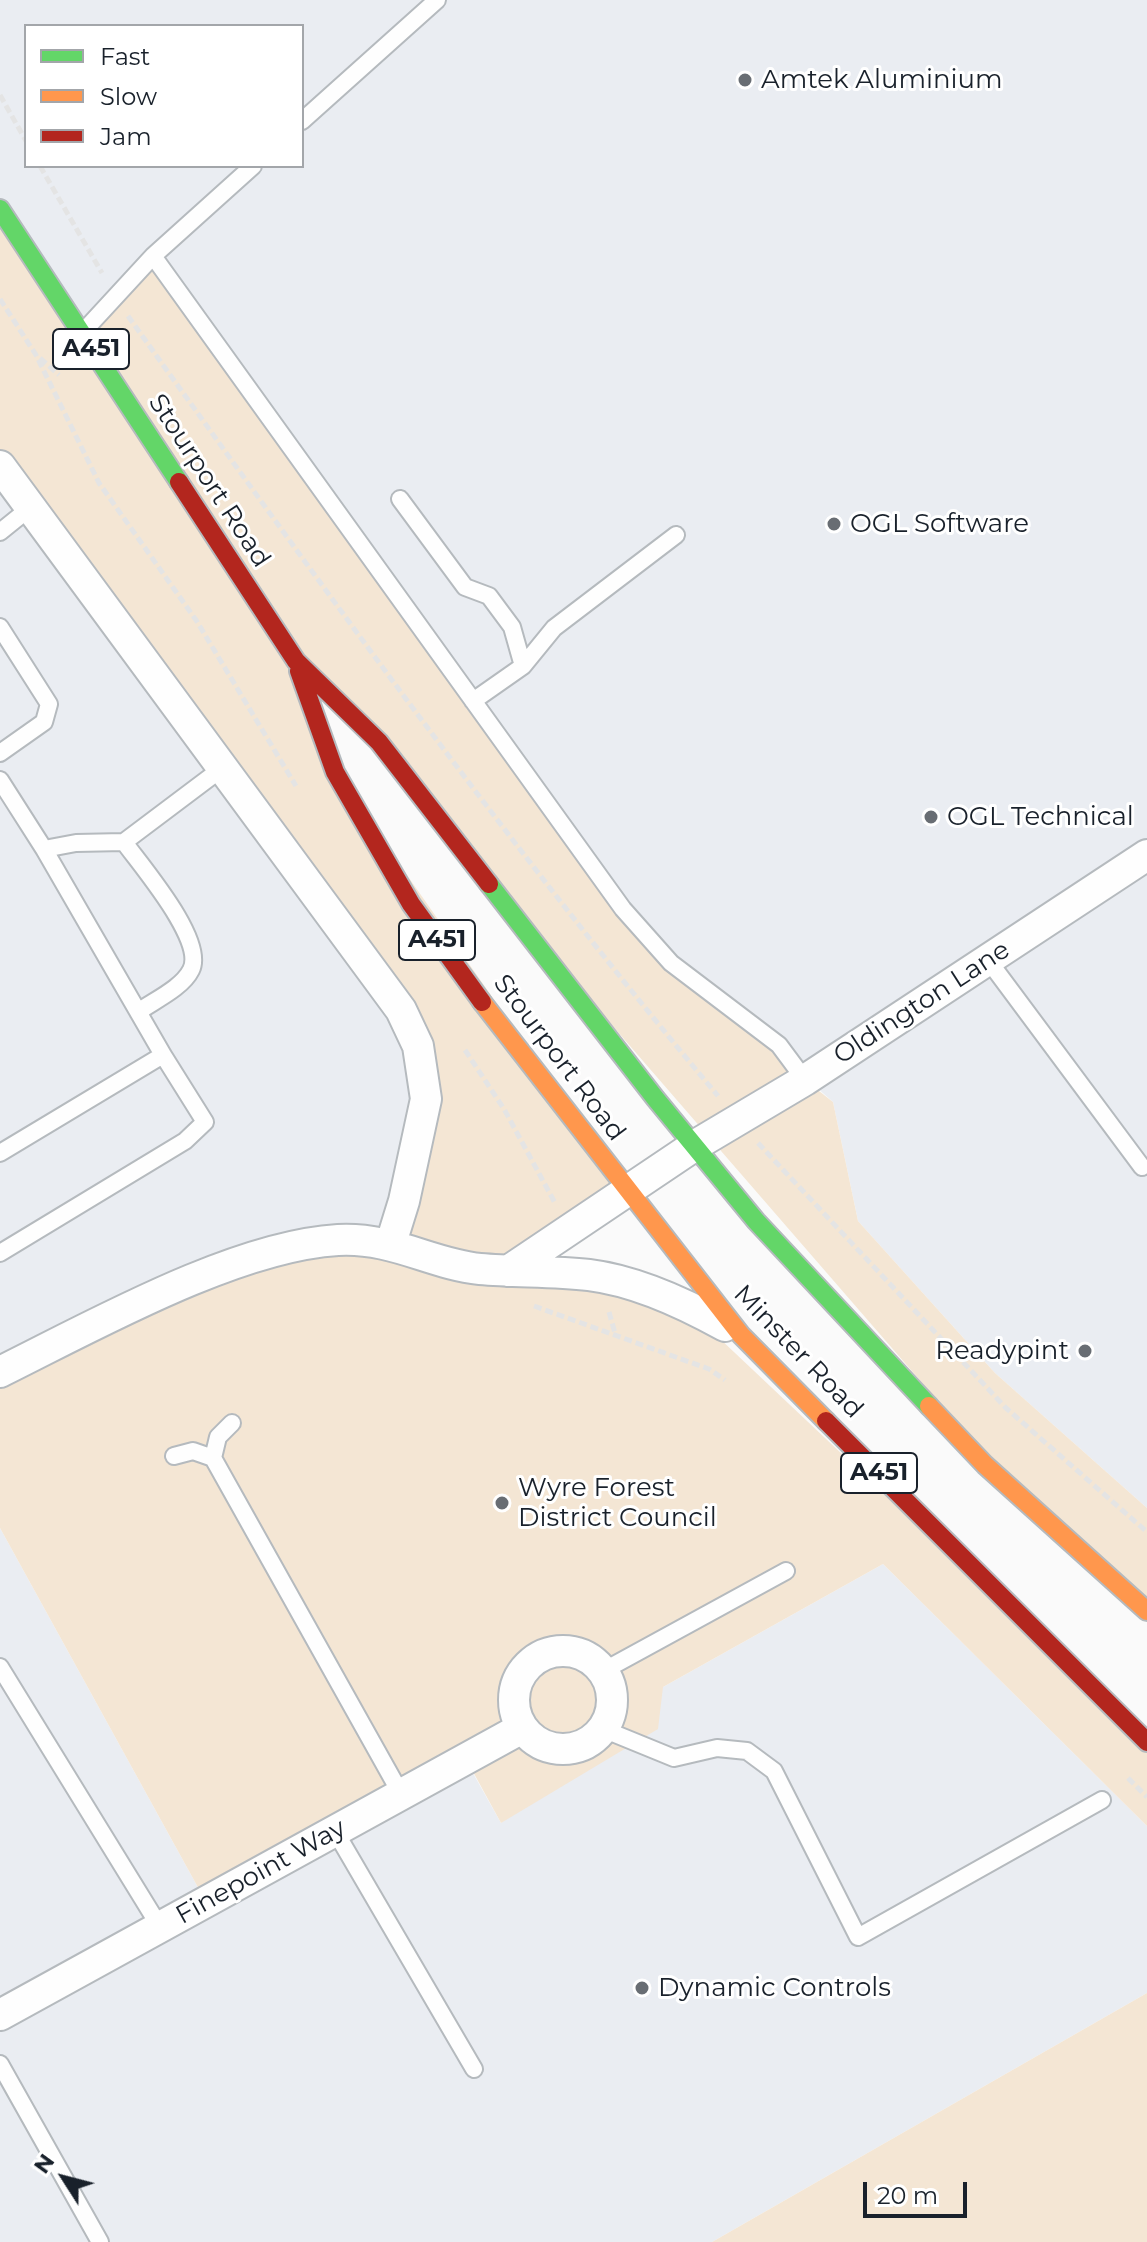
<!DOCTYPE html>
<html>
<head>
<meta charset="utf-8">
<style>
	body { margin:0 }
	#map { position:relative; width:1147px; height:2242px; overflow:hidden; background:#fafafa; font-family:Montserrat,sans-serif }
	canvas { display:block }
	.legend { position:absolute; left:24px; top:24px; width:280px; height:144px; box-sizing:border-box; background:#fff; border:2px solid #a3a6aa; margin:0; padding:10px 14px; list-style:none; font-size:24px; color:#19212b }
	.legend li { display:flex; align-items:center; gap:16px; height:40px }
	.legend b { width:40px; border:2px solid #a3a6aa }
	.north { position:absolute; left:24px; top:2138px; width:80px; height:80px; -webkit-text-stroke:6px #fff; paint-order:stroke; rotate:306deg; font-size:22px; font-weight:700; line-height:32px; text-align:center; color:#19212b }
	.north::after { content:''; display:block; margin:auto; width:28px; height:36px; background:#19212b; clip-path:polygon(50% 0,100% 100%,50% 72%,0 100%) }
	.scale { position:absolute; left:863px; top:2182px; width:104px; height:36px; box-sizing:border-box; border:4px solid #19212b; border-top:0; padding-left:10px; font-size:24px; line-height:28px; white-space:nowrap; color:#19212b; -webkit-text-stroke:6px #fff; paint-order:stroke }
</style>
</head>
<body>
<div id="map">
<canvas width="1147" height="2242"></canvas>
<ul class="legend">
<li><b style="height:10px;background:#63d668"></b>Fast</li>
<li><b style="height:10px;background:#ff974d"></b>Slow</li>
<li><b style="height:10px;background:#b3261e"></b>Jam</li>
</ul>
<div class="north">N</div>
<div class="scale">20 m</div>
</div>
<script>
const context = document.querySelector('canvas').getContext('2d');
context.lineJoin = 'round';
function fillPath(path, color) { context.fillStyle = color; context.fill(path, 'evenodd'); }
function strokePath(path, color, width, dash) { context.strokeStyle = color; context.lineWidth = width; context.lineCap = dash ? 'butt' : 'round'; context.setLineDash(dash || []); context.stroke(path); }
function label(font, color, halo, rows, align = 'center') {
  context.font = font + ' Montserrat,sans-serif'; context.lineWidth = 6; context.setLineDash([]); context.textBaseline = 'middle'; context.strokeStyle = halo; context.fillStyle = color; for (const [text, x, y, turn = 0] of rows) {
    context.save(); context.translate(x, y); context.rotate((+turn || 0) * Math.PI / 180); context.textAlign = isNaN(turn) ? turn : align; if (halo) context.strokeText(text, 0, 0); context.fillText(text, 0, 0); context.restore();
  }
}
const built = new Path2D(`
	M 0,0 L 1147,0 L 1147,1508 L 995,1373 L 858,1221 L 833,1102 L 715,997 L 81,334 L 0,209 ZM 26,26 L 302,26 L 302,166 L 26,166 Z
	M 0,466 L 378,975 L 426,1099 L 391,1243 L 0,1372 Z
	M 0,1528 L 206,1902 L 465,1759 L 501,1823 L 663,1687 L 883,1564 L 1147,1826 L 1147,1993 L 712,2242 L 0,2242 Z`);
const green = new Path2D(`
	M 0,209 L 81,334 L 153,256 L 671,963 L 759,1028 L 805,1080 L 833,1102 L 858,1221 L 995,1373 L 1147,1508 L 1147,1611 L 1035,1513 L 297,662 L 335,772 L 627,1190 L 510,1270 L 681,1302 L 1147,1742 L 1147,1826 L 883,1564 L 663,1687 L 658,1729 L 501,1823 L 466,1759 L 206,1902 L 0,1528 L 0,1372 L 236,1264 L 391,1243 L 404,1201 L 418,1046 L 0,466 Z
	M 1147,1993 L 1147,2242 L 712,2242 Z`);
const path = new Path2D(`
	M 0,95 L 26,141
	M 40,166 L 102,273
	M 0,299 L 36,355 L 99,483 L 196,620 L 296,786
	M 128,316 C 317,580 509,847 718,1096
	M 40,358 L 59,375
	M 465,1050 L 504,1109 L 555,1203
	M 758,1143 L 1006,1408 L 1147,1532
	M 534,1306 L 709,1369 L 725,1380
	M 609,1312 L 615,1333
	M 1128,1778 L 1147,1797`);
const lane = new Path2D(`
	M 302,121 L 437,0
	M 153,256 L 623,909 L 671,963 L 779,1045 L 805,1080
	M 82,333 L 153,256 L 253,166
	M 400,499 L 465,587 L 489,596 L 512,627 L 523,666
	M 0,532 L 31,507
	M 0,627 L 49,704 L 44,722 L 0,753
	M 473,701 L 523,666 L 554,628 L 676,535
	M 0,780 L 44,849 L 76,843 L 124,842 L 221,769
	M 124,842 C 142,867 206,941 191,970 C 182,988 155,1000 138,1012
	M 44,849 L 163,1055
	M 988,960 L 1142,1167
	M 0,1153 L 163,1055 L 205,1122 L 185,1141 L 0,1253
	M 174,1456 L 193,1451 L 213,1458 L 218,1437 L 232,1423
	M 213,1458 L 401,1794
	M 0,1667 L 160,1927
	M 603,1671 L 786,1571
	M 603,1729 L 674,1758 L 717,1748 L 747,1751 L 774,1771 L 858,1937 L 1102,1800
	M 335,1831 L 474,2069
	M 0,2064 L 100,2242`);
const street = new Path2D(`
	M 0,466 L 401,1010 L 418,1046 L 426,1099 L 404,1201 L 391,1243
	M 508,1271 L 694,1146 L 805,1080 L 1147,855
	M 0,1372 C 93,1326 235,1246 338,1240 C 393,1237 431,1264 480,1269 C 516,1272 553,1271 589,1275 C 637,1281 684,1303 725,1326
	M514 1700a49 49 0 1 1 98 0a49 49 0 1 1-98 0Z
	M 0,2015 L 522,1728`);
const fast = new Path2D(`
	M 0,209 L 179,482
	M 489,884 L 655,1098 L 756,1221 L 929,1406`);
const slow = new Path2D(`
	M 482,1002 L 741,1335 L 826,1421
	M 929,1406 L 985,1465 L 1147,1611`);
const jam = new Path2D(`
	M 179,482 L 296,661 L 379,742 L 489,884
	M 299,671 L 335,772 L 411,904 L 482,1002
	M 826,1421 L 1147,1742`);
const markers = [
	[745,80,8,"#686d73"],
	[834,524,8,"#686d73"],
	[931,817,8,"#686d73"],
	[1085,1351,8,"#686d73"],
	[502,1503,8,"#686d73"],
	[642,1988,8,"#686d73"]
];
const shields = [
	[91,349,76],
	[437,940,76],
	[879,1473,76]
];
const shieldNames = [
	["A451",91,349],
	["A451",437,940],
	["A451",879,1473]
];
const poiNames = [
	["Amtek Aluminium",761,80],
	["OGL Software",850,524],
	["OGL Technical",947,817],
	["Readypint",1069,1351,"right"],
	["Wyre Forest",518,1488],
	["District Council",518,1518],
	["Dynamic Controls",658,1988]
];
const streetNames = [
	["Stourport Road",209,481,57],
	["Oldington Lane",922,1003,-33],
	["Stourport Road",559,1058,53],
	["Minster Road",798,1352,46],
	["Finepoint Way",261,1872,-29]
];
fillPath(built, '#eaedf2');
fillPath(green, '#f4e6d4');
strokePath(lane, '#b5babe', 20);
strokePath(street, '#b5babe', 34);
strokePath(fast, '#b5babe', 22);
strokePath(slow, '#b5babe', 22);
strokePath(jam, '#b5babe', 22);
strokePath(path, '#e4e4e4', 5, [8, 4]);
strokePath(lane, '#fefefe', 16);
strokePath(street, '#fefefe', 30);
strokePath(fast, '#63d668', 18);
strokePath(slow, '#ff974d', 18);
strokePath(jam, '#b3261e', 18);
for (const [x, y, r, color] of markers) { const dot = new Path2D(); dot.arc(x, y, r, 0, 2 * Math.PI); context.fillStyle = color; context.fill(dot); strokePath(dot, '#fff', 3); }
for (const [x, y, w] of shields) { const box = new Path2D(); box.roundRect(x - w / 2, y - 20, w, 40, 6); context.fillStyle = '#fff'; context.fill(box); strokePath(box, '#19212b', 2); }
label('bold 24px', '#19212b', null, shieldNames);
label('26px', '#19212b', '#fff', poiNames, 'left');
label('26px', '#19212b', '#fff', streetNames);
</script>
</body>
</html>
